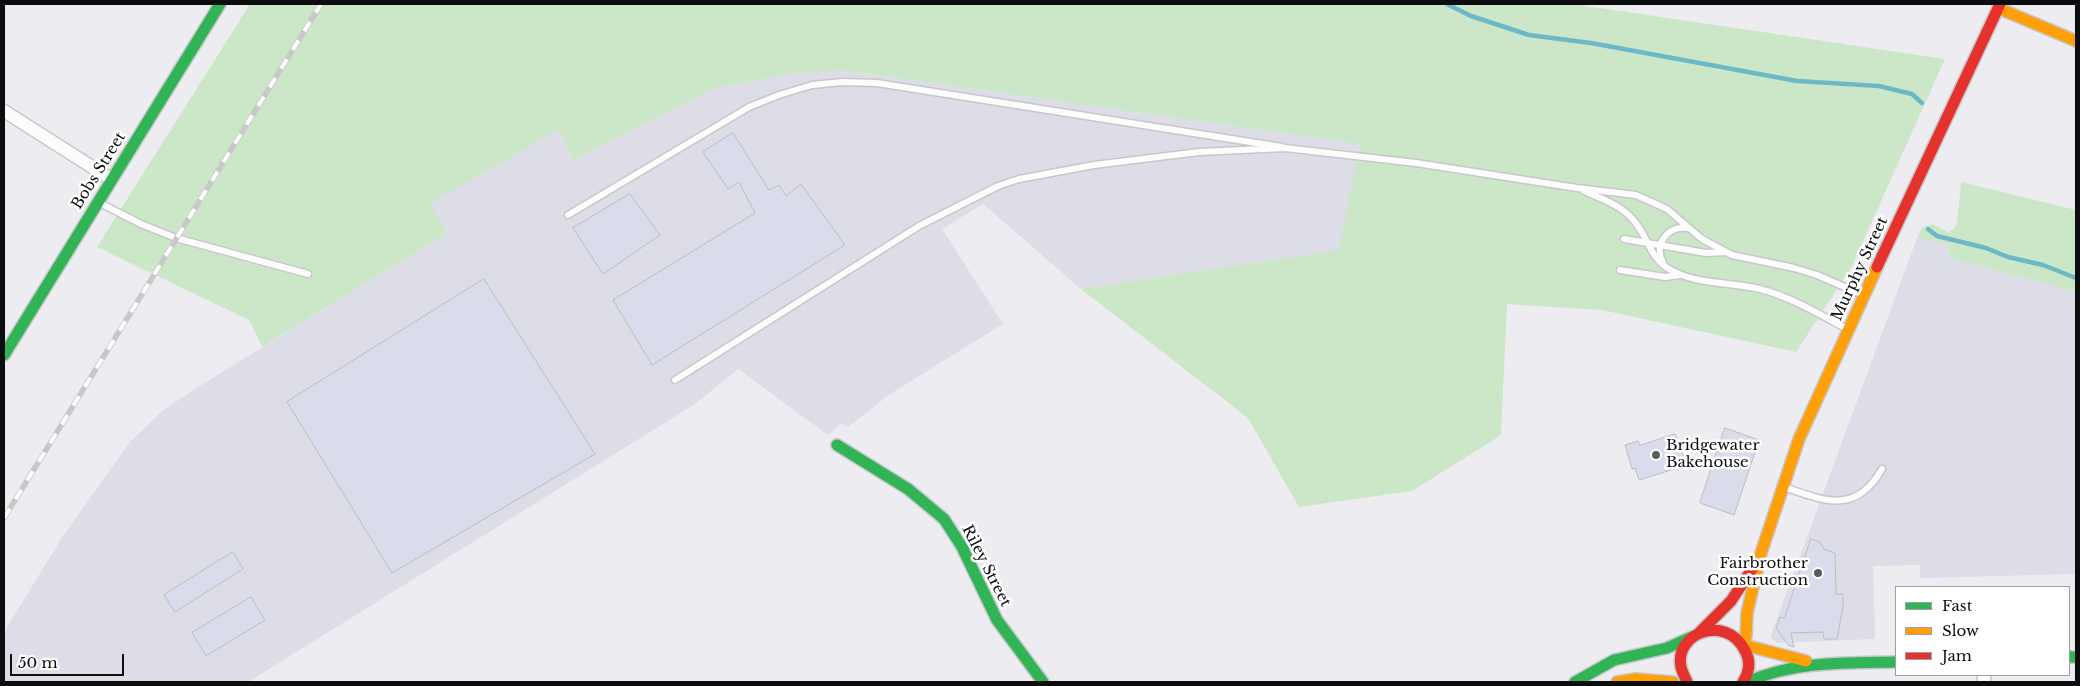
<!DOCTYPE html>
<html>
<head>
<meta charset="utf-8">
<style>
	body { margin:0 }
	#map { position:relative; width:2080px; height:686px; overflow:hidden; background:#ececf1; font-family:"Libre Baskerville",serif }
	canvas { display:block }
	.frame { position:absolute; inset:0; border:5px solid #0c0d0f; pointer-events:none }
	.legend { position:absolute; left:1895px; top:586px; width:175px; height:90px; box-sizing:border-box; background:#fff; border:1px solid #9e9e9f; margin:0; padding:6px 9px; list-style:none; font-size:15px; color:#0c0d0f }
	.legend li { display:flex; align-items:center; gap:10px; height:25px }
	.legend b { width:25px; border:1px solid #9e9e9f }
	.scale { position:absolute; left:10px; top:654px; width:114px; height:22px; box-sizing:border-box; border:2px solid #0c0d0f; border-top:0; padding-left:6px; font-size:15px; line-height:18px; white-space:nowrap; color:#0c0d0f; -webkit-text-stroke:4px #fff; paint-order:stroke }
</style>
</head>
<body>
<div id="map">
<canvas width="2080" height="686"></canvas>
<div class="frame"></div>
<ul class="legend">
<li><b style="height:6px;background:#30b455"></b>Fast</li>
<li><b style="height:6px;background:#ff9f0a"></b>Slow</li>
<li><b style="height:6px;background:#e5322d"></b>Jam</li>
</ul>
<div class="scale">50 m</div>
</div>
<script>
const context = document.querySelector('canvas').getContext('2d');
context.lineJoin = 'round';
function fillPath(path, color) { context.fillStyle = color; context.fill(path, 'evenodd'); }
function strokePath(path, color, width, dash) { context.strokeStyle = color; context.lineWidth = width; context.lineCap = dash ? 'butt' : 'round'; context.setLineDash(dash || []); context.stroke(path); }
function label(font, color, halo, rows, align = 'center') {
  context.font = font + ' "Libre Baskerville",serif'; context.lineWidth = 5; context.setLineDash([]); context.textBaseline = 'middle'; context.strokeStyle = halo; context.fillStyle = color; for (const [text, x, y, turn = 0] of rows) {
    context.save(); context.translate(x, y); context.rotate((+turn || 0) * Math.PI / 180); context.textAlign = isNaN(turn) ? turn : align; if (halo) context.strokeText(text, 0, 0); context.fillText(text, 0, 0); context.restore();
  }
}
const built = new Path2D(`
	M 842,70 L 1360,144 L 1340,250 L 1081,289 L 983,204 L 942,229 L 1003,324 L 890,394 L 848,427 L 841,423 L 828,435 L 738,369 L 695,404 L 248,682 L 4,682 L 4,632 L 63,536 L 130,442 L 161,412 L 195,389 L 447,233 L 428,204 L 558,130 L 573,160 L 716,88 L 790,74 Z
	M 1917,238 L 1948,244 L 1949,258 L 2076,292 L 2076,574 L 1920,578 L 1920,565 L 1873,566 L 1875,639 L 1777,643 L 1771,638 L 1771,635 Z`);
const green = new Path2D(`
	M 250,4 L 1573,4 L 1945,59 L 1851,268 L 1796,352 L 1602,310 L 1507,304 L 1501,435 L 1412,491 L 1299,507 L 1248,418 L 1081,289 L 1339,250 L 1360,144 L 842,70 L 790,74 L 716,88 L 573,160 L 558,130 L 429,204 L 447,233 L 262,347 L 249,320 L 97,247 Z
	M 1961,182 L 2076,210 L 2076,292 L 1949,258 L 1948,244 L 1917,238 L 1922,228 L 1933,224 L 1948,232 L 1954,229 L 1957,223 Z`);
const stream = new Path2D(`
	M 1447,4 L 1471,16 L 1529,35 L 1591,43 L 1797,81 L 1879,86 L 1912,94 L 1922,103
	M 1928,229 L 1937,236 L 1986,248 L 2008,257 L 2043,265 L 2076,278`);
const building = new Path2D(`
	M 733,133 L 769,190 L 779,185 L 786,196 L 801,184 L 845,245 L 652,365 L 613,300 L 755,213 L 739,182 L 728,189 L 703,152 Z
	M 630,194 L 660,235 L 603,274 L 573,228 Z
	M 484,279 L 595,454 L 392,573 L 287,402 Z
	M 1725,428 L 1759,440 L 1734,515 L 1700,503 Z
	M 1675,434 L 1687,465 L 1639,480 L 1635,468 L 1632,469 L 1625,445 L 1638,441 L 1640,445 Z
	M 1811,539 L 1820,542 L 1824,549 L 1835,553 L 1836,594 L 1843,594 L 1843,607 L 1837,639 L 1824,639 L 1823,632 L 1791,633 L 1794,647 L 1788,645 L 1776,628 L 1780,617 L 1784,618 Z
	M 233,552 L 243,569 L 175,612 L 164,595 Z
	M 251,597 L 265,620 L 206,656 L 192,633 Z`);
const lane = new Path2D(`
	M 1584,191 C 1602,199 1622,205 1635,222 C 1648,238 1651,260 1671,270 C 1697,285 1732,282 1760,289 C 1791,297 1819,314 1847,329
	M 100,203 L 141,224 L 176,238 L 308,274
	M 568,215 L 749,107 L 779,95 L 812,85 L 843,82 L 877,83 L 1282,147
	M 1624,239 L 1706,253 L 1726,252
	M 1663,263 C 1653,244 1668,225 1688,228
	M 1620,270 L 1665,277 L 1680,275
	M 675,380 L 919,226 L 998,186 L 1019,179 L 1094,165 L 1199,152 L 1285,148 L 1416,163 L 1577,188 L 1636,195 L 1667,209 L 1702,239 L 1732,255 L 1794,268 L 1817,275 L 1863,295
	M 1784,487 C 1824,501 1856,515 1882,469`);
const street = new Path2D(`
	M 4,111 L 111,179
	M 1984,675 L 1984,682`);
const fast = new Path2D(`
	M 4,355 L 220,4
	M 837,445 L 908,489 L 944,519 L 962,547 L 997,620 L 1043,682
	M 2069,657 L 2076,657
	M 1575,682 L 1614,660 L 1667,648 L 1692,637
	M 1747,682 C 1795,661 1845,663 1896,662`);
const slow = new Path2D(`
	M 1998,8 L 2076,41
	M 1743,643 L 1746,636 L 1747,613 L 1761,553 L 1799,439 L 1877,267
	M 1744,645 L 1806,661
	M 1617,682 L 1636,679 L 1673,682`);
const jam = new Path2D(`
	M 1877,267 L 2000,4
	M 1700,632 L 1731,601 L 1754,566
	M 1687,682 C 1685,677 1682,672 1681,667 C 1674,633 1725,614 1744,649 C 1751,660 1750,671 1743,682`);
const rail = new Path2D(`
	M 4,518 L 321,4`);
const markers = [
	[1656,455,5,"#5a5b5e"],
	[1818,573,5,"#5a5b5e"]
];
const streetNames = [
	["Bobs Street",99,171,-58],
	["Murphy Street",1860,269,-65],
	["Riley Street",986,566,63]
];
const poiNames = [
	["Bridgewater",1666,446],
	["Bakehouse",1666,463],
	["Fairbrother",1808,564,"right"],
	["Construction",1808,581,"right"]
];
fillPath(built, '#dcdde7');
fillPath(green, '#cce7c8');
strokePath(stream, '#6db8c7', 4.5);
fillPath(building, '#dadbeb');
strokePath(building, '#bdbdc0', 1);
strokePath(lane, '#c7c7ca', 9);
strokePath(street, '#c7c7ca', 15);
strokePath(fast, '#c7c7ca', 14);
strokePath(slow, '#c7c7ca', 14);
strokePath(jam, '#c7c7ca', 14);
strokePath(lane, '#fcfcfd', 6);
strokePath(street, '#fcfcfd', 12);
strokePath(fast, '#30b455', 11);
strokePath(slow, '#ff9f0a', 11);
strokePath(jam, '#e5322d', 11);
strokePath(rail, '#c8c8c9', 5.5);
strokePath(rail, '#fff', 4, [11]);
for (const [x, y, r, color] of markers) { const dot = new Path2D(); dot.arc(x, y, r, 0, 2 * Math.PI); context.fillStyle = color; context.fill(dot); strokePath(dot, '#fff', 2); }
label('15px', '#0c0d0f', '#fff', streetNames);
label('15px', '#0c0d0f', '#fff', poiNames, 'left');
</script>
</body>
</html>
